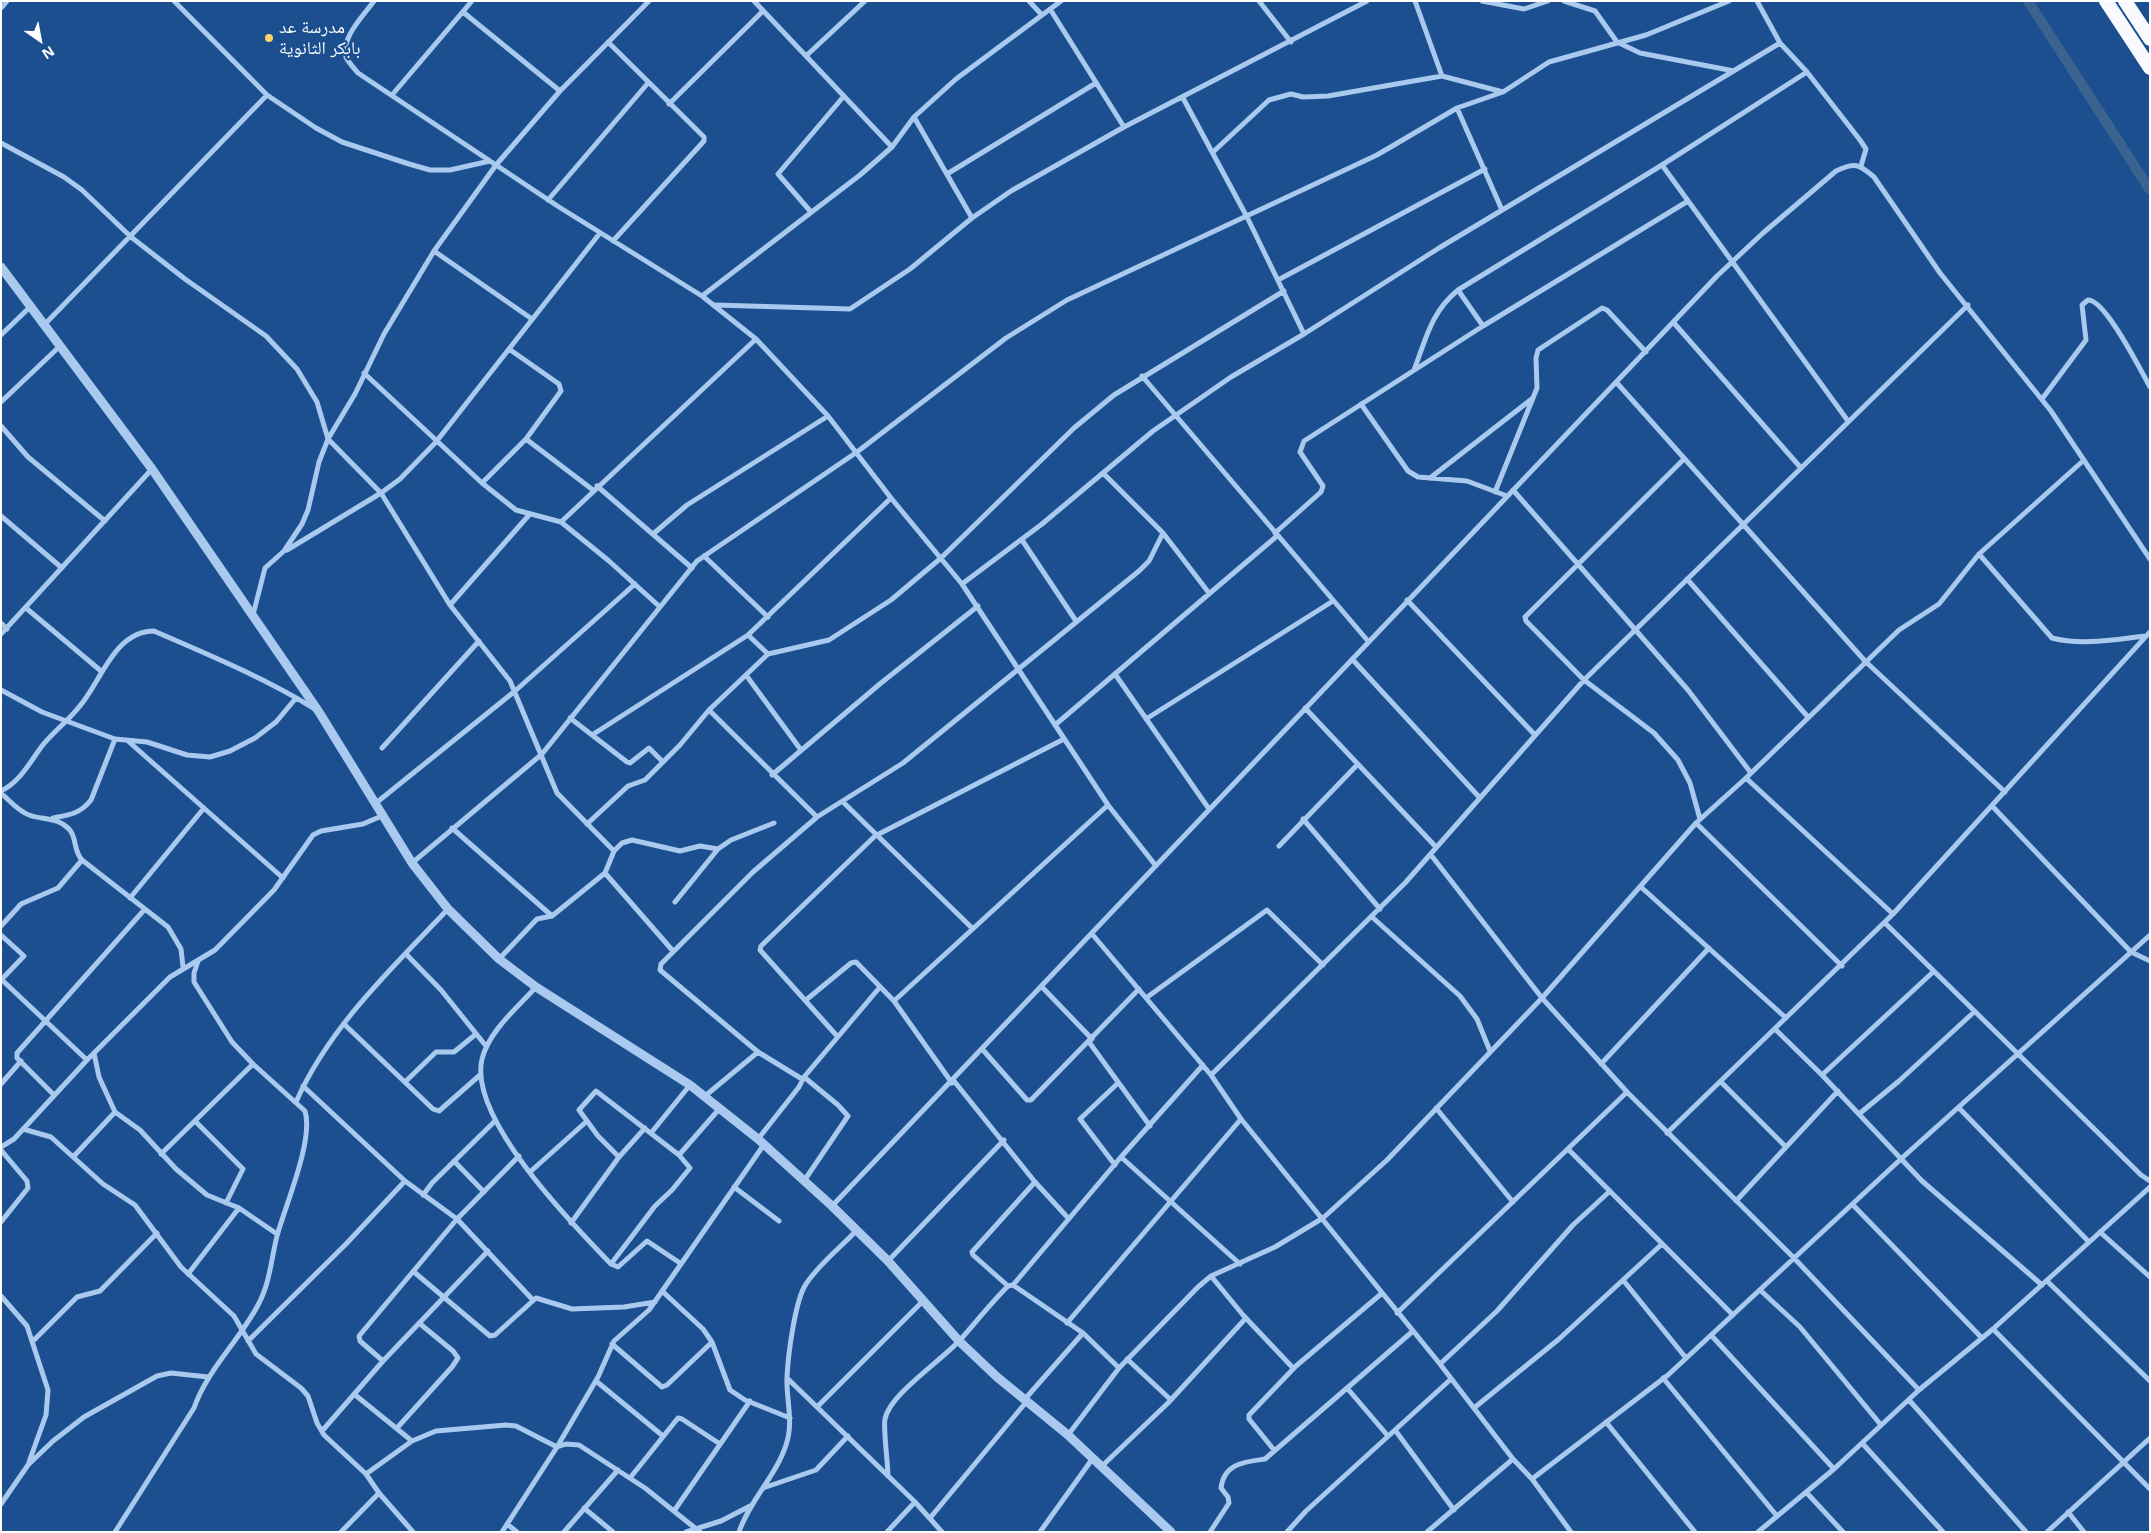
<!DOCTYPE html>
<html>
<head>
<meta charset="utf-8">
<style>
	body { margin:0 }
	#map { position:relative; width:2151px; height:1533px; overflow:hidden; background:#1b4f8f; font-family:"Open Sans",sans-serif }
	canvas { display:block }
	.frame { position:absolute; inset:0; border:2px solid #fff; pointer-events:none }
	.north { position:absolute; left:15px; top:15px; width:50px; height:50px; -webkit-text-stroke:4px #1b4f8f; paint-order:stroke; rotate:147deg; font-size:14px; font-weight:700; line-height:20px; text-align:center; color:#fff }
	.north::after { content:''; display:block; margin:auto; width:18px; height:22px; background:#fff; clip-path:polygon(50% 0,100% 100%,50% 72%,0 100%) }
</style>
</head>
<body>
<div id="map">
<canvas width="2151" height="1533"></canvas>
<div class="frame"></div>
<div class="north">N</div>
</div>
<script>
const context = document.querySelector('canvas').getContext('2d');
context.lineJoin = 'round';
function strokePath(path, color, width, dash) { context.strokeStyle = color; context.lineWidth = width; context.lineCap = dash ? 'butt' : 'round'; context.setLineDash(dash || []); context.stroke(path); }
function label(font, color, halo, rows, align = 'center') {
  context.font = font + ' "Open Sans","Noto Naskh Arabic",sans-serif'; context.lineWidth = 4.5; context.setLineDash([]); context.textBaseline = 'middle'; context.strokeStyle = halo; context.fillStyle = color; for (const [text, x, y, turn = 0] of rows) {
    context.save(); context.translate(x, y); context.rotate((+turn || 0) * Math.PI / 180); context.textAlign = isNaN(turn) ? turn : align; if (halo) context.strokeText(text, 0, 0); context.fillText(text, 0, 0); context.restore();
  }
}
const canal = new Path2D(`
	M 2028,1 L 2150,190`);
const minor = new Path2D(`
	M 174,1 L 267,95
	M 374,1 C 364,15 341,37 346,57 C 348,62 354,68 358,73 L 559,207 L 702,296 L 756,339 L 828,416 L 891,498 L 962,584 L 1108,805 L 1156,866
	M 754,1 L 892,147
	M 1029,1 L 1042,15
	M 1259,1 L 1291,42
	M 1415,1 L 1442,76
	M 1482,1 L 1524,9 L 1548,1
	M 1564,1 L 1595,11 L 1617,42 L 1640,53 L 1734,71
	M 1757,1 L 1780,43 L 1807,72 L 1860,140 L 1866,149 L 1861,166
	M 1,8 L 7,1
	M 1050,9 L 1124,127
	M 463,12 L 560,91
	M 608,42 L 704,137 L 704,141 L 613,241
	M 806,56 L 865,1
	M 392,95 L 472,1
	M 1183,98 L 1247,217 L 1304,334
	M 669,104 L 763,11
	M 1457,108 L 1502,210
	M 914,117 L 972,218
	M 1,143 L 64,177 L 82,190 L 131,237 L 185,279 L 266,336 L 297,369 L 317,402 L 328,439 L 381,493 L 450,605 L 510,681 L 557,793 L 614,851 L 605,873 L 673,951
	M 1213,152 L 1269,100 L 1291,94 L 1303,97 L 1328,96 L 1442,76 L 1503,92 L 1549,62 L 1646,35 L 1729,1
	M 1662,165 L 1848,421
	M 947,174 L 1096,83
	M 548,200 L 648,83
	M 811,212 L 778,174 L 844,96
	M 434,251 L 532,319
	M 1278,280 L 1485,169
	M 1458,290 L 1483,326
	M 702,296 L 860,175 L 892,147 L 914,117 L 956,79 L 1061,1
	M 715,305 L 850,309 L 910,269 L 972,218 L 1011,191 L 1124,127 L 1367,1
	M 1674,323 L 1801,468
	M 45,324 L 267,95 L 316,128 L 342,142 L 409,164 L 430,170 L 450,170 L 490,161
	M 1,335 L 31,306
	M 1414,370 C 1426,339 1431,312 1458,290 L 1662,165 L 1807,72
	M 364,373 L 482,483 L 516,510 L 561,522 L 609,561 L 660,607
	M 1142,376 L 1368,641
	M 1617,383 L 1865,661 L 2005,792
	M 2042,399 L 2086,340 L 2082,305 L 2088,300 C 2105,299 2141,371 2150,387
	M 1,402 L 60,346
	M 1361,404 L 1408,471 L 1418,477 L 1467,481 L 1507,496
	M 1,426 L 28,457 L 105,521
	M 526,439 L 593,490
	M 1684,459 L 1525,617 L 1526,621 L 1584,680 L 1654,733 L 1678,760 L 1690,783 L 1700,819
	M 1103,473 L 1163,533 L 1209,593
	M 1430,478 L 1533,398
	M 482,483 L 526,439 L 561,391 L 559,384 L 509,349
	M 597,486 L 692,568
	M 1513,490 L 1688,690 L 1751,773
	M 1495,492 L 1537,388 L 1536,358 L 1538,350 L 1602,308 L 1607,310 L 1646,352
	M 1,516 L 62,568
	M 561,522 L 756,339
	M 1275,533 L 1321,492 L 1323,486 L 1300,452 L 1304,441 L 1483,326 L 1688,201
	M 653,534 L 687,505 L 828,416
	M 1022,540 L 1076,621
	M 287,550 L 381,493 L 400,479 L 436,442 L 600,233
	M 1979,554 L 2052,638 C 2082,646 2117,639 2146,636
	M 704,556 L 768,617
	M 1687,579 L 1808,717
	M 962,584 L 1042,524 L 1153,431 L 1231,377 L 1304,334 L 1439,248 L 1780,43
	M 1407,600 L 1535,735
	M 450,605 L 529,515
	M 26,608 L 101,671
	M 253,615 L 265,568 L 284,551 L 302,524 L 308,510 L 319,462 L 328,439 L 355,394 L 384,334 L 434,251 L 496,165 L 560,91 L 649,1
	M 1,623 L 7,629
	M 1,634 L 152,469
	M 768,654 L 748,635 L 891,498
	M 1352,659 L 1480,798
	M 1115,674 L 1209,809
	M 746,675 L 801,750
	M 1,690 L 42,712 L 115,739 L 147,742 L 187,755 L 210,757 L 230,751 L 255,738 L 276,722 L 296,698
	M 1305,708 L 1436,847
	M 709,710 L 817,817
	M 570,718 L 627,762 L 630,763 L 649,748 L 663,762
	M 1146,719 L 1333,601
	M 1055,725 L 1277,536
	M 592,735 L 748,635
	M 128,741 L 283,878
	M 382,748 L 479,641
	M 772,775 L 881,683 L 978,606
	M 1746,778 L 1893,914
	M 1,791 C 20,782 30,762 42,746 C 53,732 68,721 79,707 C 101,682 114,631 154,631 C 209,655 263,677 315,709
	M 1,793 C 10,801 18,811 29,815 C 42,820 58,817 69,829 C 77,837 73,850 82,860 L 168,927 L 181,949 L 183,967
	M 843,802 L 972,928
	M 376,803 L 515,691 L 635,584
	M 1993,807 L 2131,952 L 2150,961
	M 53,818 C 69,815 80,814 91,800 L 115,739
	M 1303,819 L 1380,909
	M 1696,823 L 1842,966
	M 587,824 L 628,786 L 645,780 L 680,745 L 709,710 L 768,654 L 829,640 L 891,600 L 941,558 L 1074,428 L 1114,395 L 1284,291
	M 452,828 L 552,916
	M 1279,846 L 1358,764
	M 614,851 L 622,843 L 632,840 L 680,851 L 700,846 L 718,849
	M 1431,855 L 1542,998 L 1627,1092 L 1794,1258 L 1919,1390
	M 412,863 L 542,754 L 697,561 L 857,452 L 1006,338 L 1067,300 L 1377,155 L 1457,108 L 1503,92
	M 1641,887 L 1786,1018
	M 130,898 L 204,808
	M 675,902 L 718,849 L 731,840 L 774,823
	M 1372,917 L 1460,996 L 1477,1019 L 1490,1051
	M 1885,923 L 2141,1175 L 2150,1181
	M 1,926 L 21,904 L 58,888 L 82,860
	M 1092,934 L 1211,1075 L 1241,1119 L 1440,1364 L 1513,1459 L 1532,1479 L 1571,1532
	M 1,935 L 24,956 L 1,980
	M 406,954 L 441,990 L 486,1046
	M 499,959 L 537,919 L 552,916 L 605,873
	M 2,980 L 87,1060
	M 536,987 C 517,1008 489,1031 482,1059 C 468,1118 572,1224 611,1264 L 618,1267 L 647,1241 L 680,1263
	M 1042,987 L 1092,1039
	M 1146,998 L 1267,910 L 1323,965
	M 806,1000 L 851,963 L 856,962 L 894,1001 L 952,1083
	M 894,1001 L 1108,805
	M 344,1024 L 433,1109 L 439,1111 L 480,1075
	M 1776,1030 L 1822,1075 L 1922,1181 L 2042,1285
	M 837,1036 L 760,950 L 761,946 L 875,836 L 1064,739
	M 1089,1042 L 1150,1126
	M 983,1050 L 1027,1100 L 1031,1100 L 1139,989
	M 94,1053 L 99,1077 L 115,1112 L 140,1130 L 176,1169 L 207,1195 L 239,1208 L 277,1234
	M 1601,1064 L 1709,948
	M 1211,1075 L 1405,883 L 1584,680 L 1968,305
	M 1822,1075 L 1933,972
	M 804,1077 L 838,1105 L 848,1116 L 804,1181
	M 802,1079 L 758,1052 L 660,970 L 661,964 L 753,872 L 817,817 L 903,763 L 1139,571 L 1149,561 L 1163,533
	M 954,1081 L 1035,1182 L 1069,1219
	M 405,1082 L 436,1052 L 454,1052 L 476,1034
	M 1721,1082 L 1786,1147
	M 1,1084 L 21,1061
	M 303,1086 L 405,1181 L 457,1219 L 532,1299
	M 54,1095 L 17,1058 L 17,1053 L 145,909
	M 705,1096 L 758,1052
	M 296,1102 C 329,1027 392,968 448,909
	M 1436,1108 L 1513,1202
	M 1959,1108 L 2089,1242
	M 1859,1114 L 1899,1081 L 1974,1012
	M 195,1121 L 243,1169 L 226,1203
	M 23,1129 L 51,1137 L 103,1184 L 135,1205 L 181,1267 L 234,1316 L 256,1354 L 301,1388 L 308,1396 L 317,1423 L 324,1435 L 366,1474 L 379,1493 L 413,1532
	M 651,1133 L 690,1085
	M 1667,1133 L 1893,914 L 2150,632
	M 758,1139 L 799,1087 L 804,1077 L 880,987
	M 1,1147 L 14,1139 L 87,1060 L 170,977 L 215,950 L 274,890 L 313,835 L 321,831 L 363,824 L 384,815
	M 1568,1149 L 1733,1315
	M 1,1150 L 27,1181 L 28,1188 L 1,1222
	M 161,1154 L 253,1064
	M 679,1155 L 720,1108
	M 74,1156 L 115,1112
	M 1121,1157 L 1240,1264
	M 454,1161 L 484,1192
	M 1115,1165 L 1080,1119 L 1118,1083
	M 530,1172 L 587,1121
	M 734,1187 L 779,1221
	M 423,1195 L 432,1183 L 495,1121
	M 1736,1201 L 1838,1091
	M 1853,1205 L 1981,1337
	M 832,1206 L 1717,276 L 1763,233 L 1836,171 C 1855,162 1859,164 1874,177 L 1940,273 L 2051,411 L 2150,559
	M 571,1223 L 619,1157 L 645,1128
	M 2100,1232 L 2150,1277
	M 888,1261 L 1004,1140
	M 611,1264 L 655,1206 L 672,1190 L 690,1168 L 679,1155 L 596,1091 L 579,1110 L 598,1136 L 619,1157
	M 414,1272 L 490,1336 L 495,1335 L 536,1298 L 572,1309 L 624,1307 L 655,1302
	M 188,1274 L 239,1208
	M 1211,1276 L 1243,1315 L 1293,1368
	M 1623,1280 L 1686,1358
	M 2047,1281 L 2150,1381
	M 1013,1285 L 1083,1333 L 1119,1368
	M 1008,1286 L 973,1255 L 972,1252 L 1035,1182
	M 1760,1290 L 1800,1327 L 1881,1425
	M 662,1291 L 703,1329 L 712,1342 L 730,1390 L 745,1400 L 790,1418
	M 1,1296 L 27,1326 L 48,1390 L 46,1415 L 29,1462
	M 1397,1313 L 1627,1092
	M 1067,1323 L 1241,1119
	M 1993,1329 L 2150,1489
	M 1711,1335 L 1834,1469
	M 33,1341 L 77,1297 L 100,1291 L 157,1233
	M 248,1341 L 346,1244 L 405,1181
	M 612,1344 L 662,1387 L 667,1385 L 712,1342
	M 1127,1359 L 1171,1400
	M 383,1361 L 360,1341 L 359,1336 L 457,1219 L 519,1156
	M 1440,1364 L 1497,1311 L 1573,1225 L 1610,1191
	M 787,1378 L 915,1502 L 942,1532
	M 1663,1378 L 1777,1516
	M 596,1381 L 663,1436
	M 1347,1388 L 1388,1436
	M 354,1394 L 412,1441
	M 1025,1399 L 1083,1333
	M 1909,1400 L 2026,1532
	M 817,1407 L 923,1301
	M 1474,1408 L 1559,1339 L 1662,1244
	M 1606,1422 L 1695,1532
	M 397,1428 L 452,1367 L 458,1358 L 453,1351 L 419,1323
	M 1395,1430 L 1454,1510
	M 322,1431 L 383,1361 L 488,1251
	M 1068,1435 L 1119,1368 L 1198,1287 L 1211,1276 L 1275,1247 L 1323,1218 L 1387,1160 L 1542,998 L 1696,823 L 1746,778 L 1899,630 L 1939,604 L 1979,554 L 2084,460
	M 1862,1443 L 1943,1532
	M 1274,1450 L 1249,1419 L 1249,1415 L 1296,1366 L 1381,1294
	M 1102,1466 L 1168,1403 L 1246,1318
	M 366,1474 L 412,1441 L 436,1431 L 506,1425 L 516,1426 L 557,1447 L 566,1444 L 579,1445 L 645,1488 L 700,1532
	M 888,1476 C 888,1464 883,1428 885,1419 C 890,1394 941,1361 960,1340 C 976,1322 991,1303 1008,1286 L 1013,1285 L 1121,1157 L 1203,1065
	M 630,1478 L 678,1418 L 682,1419 L 720,1444
	M 1532,1479 L 1668,1375 L 1902,1158 L 2150,935
	M 763,1488 L 816,1470 L 848,1436
	M 1806,1492 L 1843,1532
	M 1,1504 L 28,1465 L 53,1441 L 84,1417 L 157,1376 L 171,1373 L 208,1377
	M 584,1508 L 613,1532
	M 674,1511 L 750,1401
	M 2068,1512 L 2084,1532
	M 930,1518 L 1027,1401
	M 507,1524 L 517,1532
	M 115,1532 L 194,1408 C 207,1370 239,1341 258,1305 C 270,1283 271,1260 277,1236 C 285,1206 314,1140 305,1111 L 253,1064 L 232,1042 L 194,982 L 194,973 L 198,961
	M 341,1532 L 379,1493
	M 502,1532 L 557,1447 L 598,1377 L 614,1341 L 649,1310 L 763,1146
	M 564,1532 L 618,1470
	M 686,1532 L 721,1521 L 752,1505
	M 739,1532 C 750,1500 776,1476 786,1445 C 794,1422 786,1400 787,1377 C 788,1356 795,1300 806,1284 C 819,1264 840,1248 856,1231
	M 887,1532 L 915,1502
	M 1040,1532 L 1093,1458
	M 1210,1532 L 1229,1503 L 1228,1497 L 1221,1488 C 1224,1463 1245,1462 1265,1459 L 1413,1331
	M 1287,1532 L 1306,1511 L 1451,1379
	M 1427,1532 L 1513,1459
	M 1758,1532 L 1834,1469 L 1919,1390 L 1993,1329 L 2150,1187
	M 2047,1532 L 2150,1438`);
const tertiary = new Path2D(`
	M 1,267 L 152,469 L 319,712 L 412,863 L 448,909 L 499,959 L 536,987 L 690,1085 L 758,1139 L 832,1206 L 888,1261 L 959,1341 L 997,1377 L 1068,1435 L 1171,1532`);
const trunk = new Path2D(`
	M 2106,1 L 2150,68
	M 2125,1 L 2150,39`);
const markers = [
	[269,38,5,"#ffd166"]
];
const poiNames = [
	["مدرسة عد",279,28],
	["بابكر الثانوية",279,49]
];
strokePath(canal, '#3c6290', 10);
strokePath(minor, '#a9c9ee', 5);
strokePath(tertiary, '#a9c9ee', 9);
strokePath(trunk, '#f8faff', 14);
for (const [x, y, r, color] of markers) { const dot = new Path2D(); dot.arc(x, y, r, 0, 2 * Math.PI); context.fillStyle = color; context.fill(dot); strokePath(dot, '#1b4f8f', 2); }
label('18px', '#fff', '#1b4f8f', poiNames, 'left');
</script>
</body>
</html>
